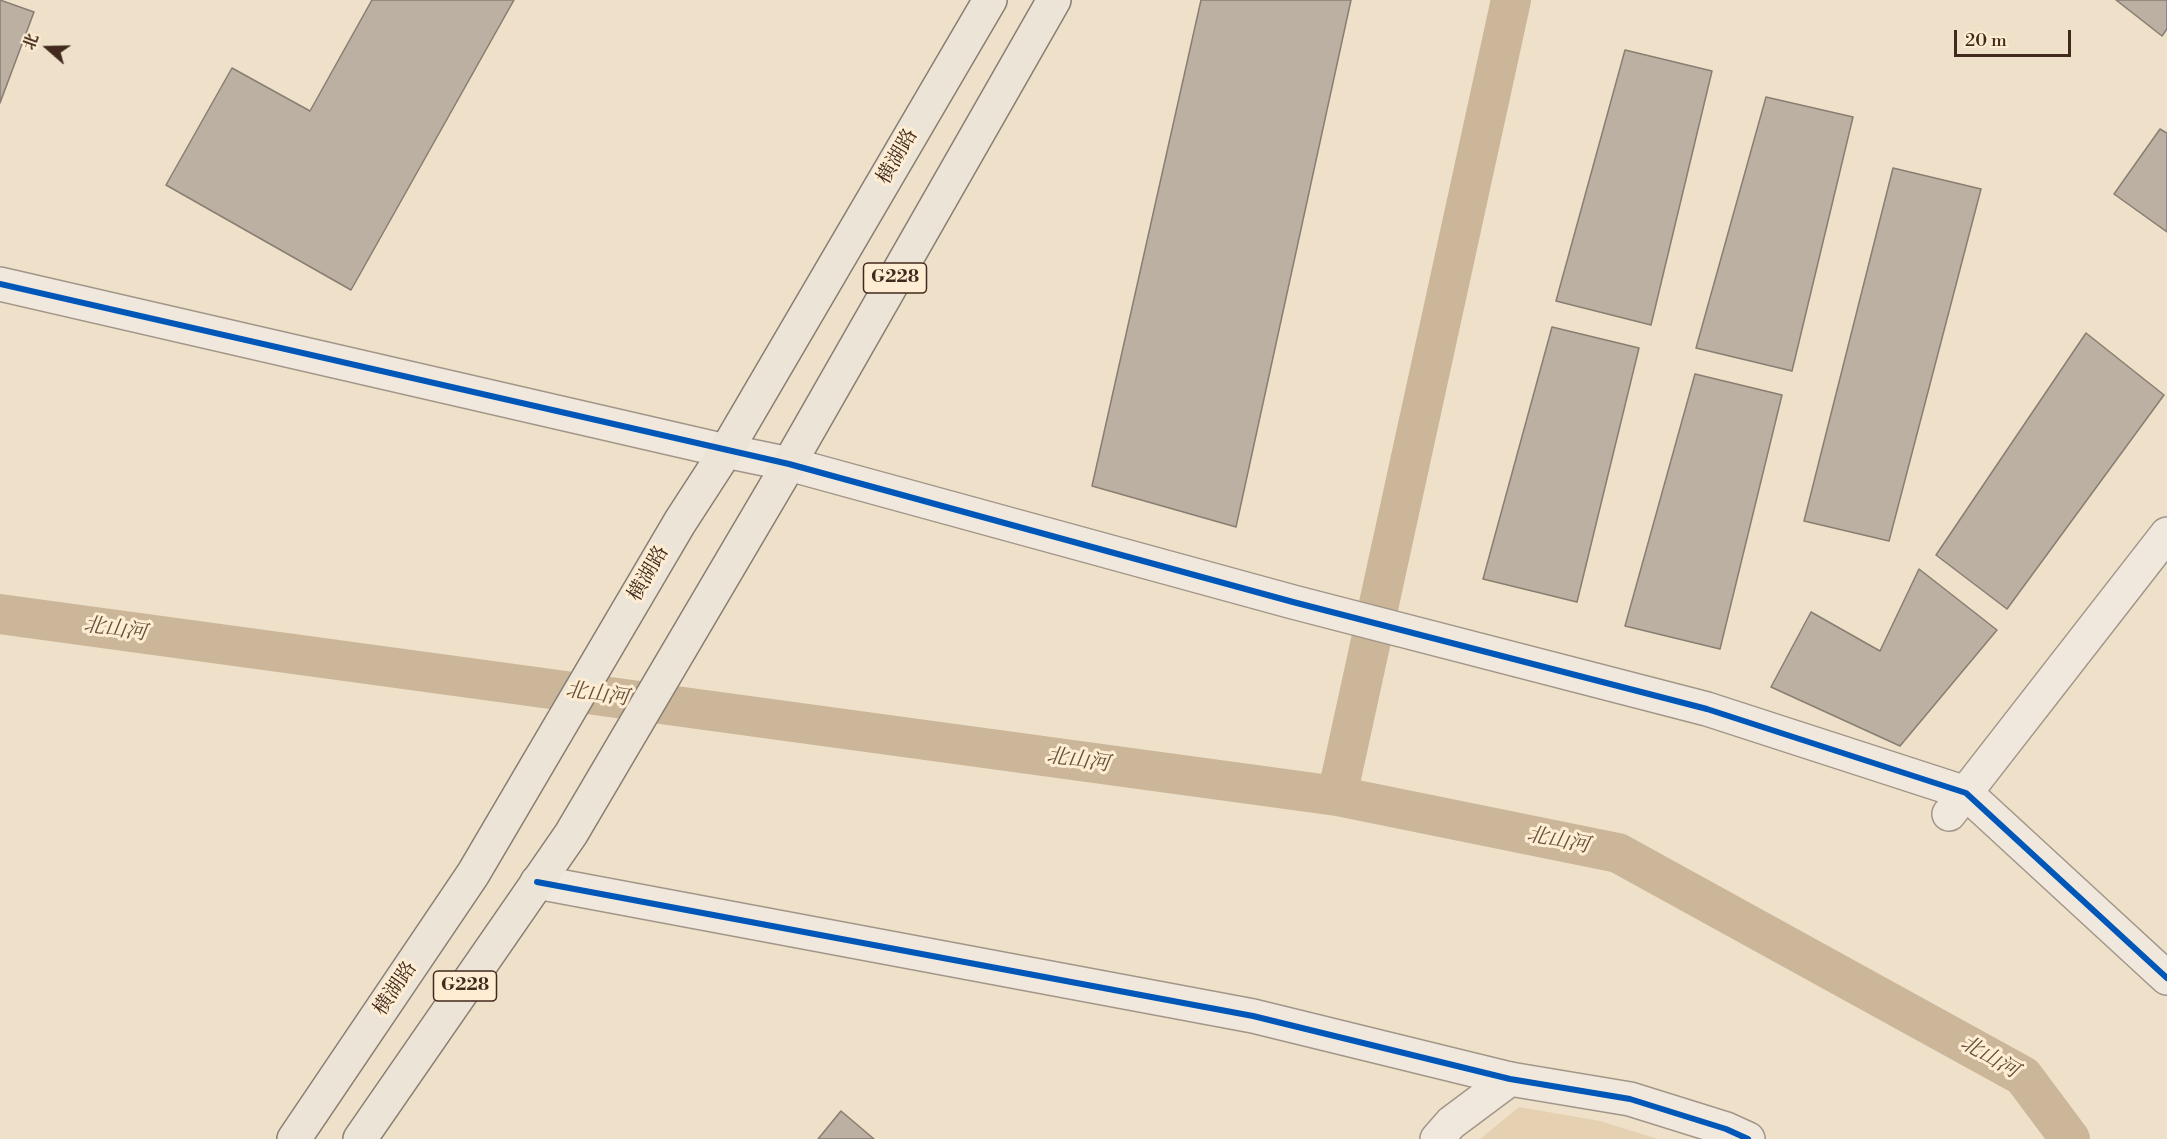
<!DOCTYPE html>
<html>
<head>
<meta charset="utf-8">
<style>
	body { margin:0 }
	#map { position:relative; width:2167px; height:1139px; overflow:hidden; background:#eee0c9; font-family:"Libre Bodoni","Noto Serif SC",serif }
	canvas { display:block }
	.north { position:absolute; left:18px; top:18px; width:60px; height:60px; -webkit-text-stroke:4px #feedd2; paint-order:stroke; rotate:290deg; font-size:16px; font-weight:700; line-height:24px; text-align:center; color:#41291d }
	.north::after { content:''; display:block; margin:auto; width:21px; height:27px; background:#41291d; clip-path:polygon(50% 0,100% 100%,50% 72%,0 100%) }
	.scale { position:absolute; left:1954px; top:30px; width:117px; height:27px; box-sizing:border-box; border:3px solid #41291d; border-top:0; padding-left:8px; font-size:18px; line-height:21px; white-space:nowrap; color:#41291d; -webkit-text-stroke:4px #feedd2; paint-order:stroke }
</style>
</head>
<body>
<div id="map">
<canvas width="2167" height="1139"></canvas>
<div class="north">北</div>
<div class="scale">20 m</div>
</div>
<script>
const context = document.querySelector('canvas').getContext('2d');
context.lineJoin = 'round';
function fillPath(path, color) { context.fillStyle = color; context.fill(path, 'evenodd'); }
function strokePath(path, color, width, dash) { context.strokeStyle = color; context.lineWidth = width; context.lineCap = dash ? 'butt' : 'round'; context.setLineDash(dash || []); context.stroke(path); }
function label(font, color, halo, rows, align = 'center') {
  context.font = font + ' "Libre Bodoni","Noto Serif SC",serif'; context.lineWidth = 6; context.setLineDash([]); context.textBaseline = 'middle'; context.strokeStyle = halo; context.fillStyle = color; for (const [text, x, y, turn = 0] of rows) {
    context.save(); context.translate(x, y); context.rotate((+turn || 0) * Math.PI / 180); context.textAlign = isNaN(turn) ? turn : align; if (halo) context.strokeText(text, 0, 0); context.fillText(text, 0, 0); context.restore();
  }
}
const green = new Path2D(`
	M 1519,1107 L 1600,1121 L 1658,1139 L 1480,1139 Z`);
const canal = new Path2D(`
	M 0,614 L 1337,796 L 1618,853 L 2023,1076 L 2070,1139
	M 1337,796 L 1511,0`);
const building = new Path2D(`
	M 0,0 L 34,12 L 0,103 Z
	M 372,0 L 514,0 L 351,290 L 166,185 L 232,68 L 310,111 Z
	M 1201,0 L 1351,0 L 1236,527 L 1092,486 Z
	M 2116,0 L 2167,0 L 2167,29 L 2162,36 Z
	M 1625,50 L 1712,71 L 1651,325 L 1556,301 Z
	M 1766,97 L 1853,117 L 1792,371 L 1696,348 Z
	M 2160,129 L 2167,133 L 2167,232 L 2114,194 Z
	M 1893,168 L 1981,189 L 1889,541 L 1804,521 Z
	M 1552,327 L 1639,348 L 1577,602 L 1483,579 Z
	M 2086,333 L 2164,395 L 2007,609 L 1936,555 Z
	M 1695,374 L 1782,395 L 1720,649 L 1625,626 Z
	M 1919,569 L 1997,630 L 1900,746 L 1771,687 L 1811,612 L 1880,651 Z
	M 841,1111 L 874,1139 L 818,1139 Z`);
const minor = new Path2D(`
	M 0,284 L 726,451
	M 1949,814 L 2167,534
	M 537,882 L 1253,1016 L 1510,1079`);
const tertiary = new Path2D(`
	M 726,451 L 789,464 L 1293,602 L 1707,709 L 1966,793 L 2167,978
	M 1437,1139 L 1451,1123 L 1510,1079 L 1630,1099 L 1726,1129 L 1748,1139`);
const trunk = new Path2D(`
	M 294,1139 L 473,874 L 680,522 L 726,451 L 990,0
	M 360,1139 L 571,834 L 789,464 L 1054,0`);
const cycleway = new Path2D(`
	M 0,284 L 789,464 L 1293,602 L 1707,709 L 1966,793 L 2167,978
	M 537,882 L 1253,1016 L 1510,1079 L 1630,1099 L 1726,1129 L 1748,1139`);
const shields = [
	[895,278,63],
	[465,986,63]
];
const shieldNames = [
	["G228",895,278],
	["G228",465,986]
];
const streetNames = [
	["横湖路",898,157,-60],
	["横湖路",649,574,-60],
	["横湖路",396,989,-56]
];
const waterNames = [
	["北山河",115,630,8],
	["北山河",597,695,8],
	["北山河",1078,761,8],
	["北山河",1558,841,11],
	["北山河",1989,1058,30]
];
fillPath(green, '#e5d1b2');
strokePath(canal, '#ccb699', 40);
fillPath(building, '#bbb0a1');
strokePath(building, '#887e71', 1.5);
strokePath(minor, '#a19688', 36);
strokePath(tertiary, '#a19688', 36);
strokePath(trunk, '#887e71', 36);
strokePath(minor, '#f0e8dd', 33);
strokePath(tertiary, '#f0e8dd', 33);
strokePath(trunk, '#ece4d7', 33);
strokePath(cycleway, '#0057b8', 6);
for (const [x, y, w] of shields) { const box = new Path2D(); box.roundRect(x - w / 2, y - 15, w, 30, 4.5); context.fillStyle = '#feedd2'; context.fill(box); strokePath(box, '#41291d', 1.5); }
label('bold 18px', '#41291d', null, shieldNames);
label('20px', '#41291d', '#feedd2', streetNames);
label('italic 21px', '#664e3c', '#feedd2', waterNames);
</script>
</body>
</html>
